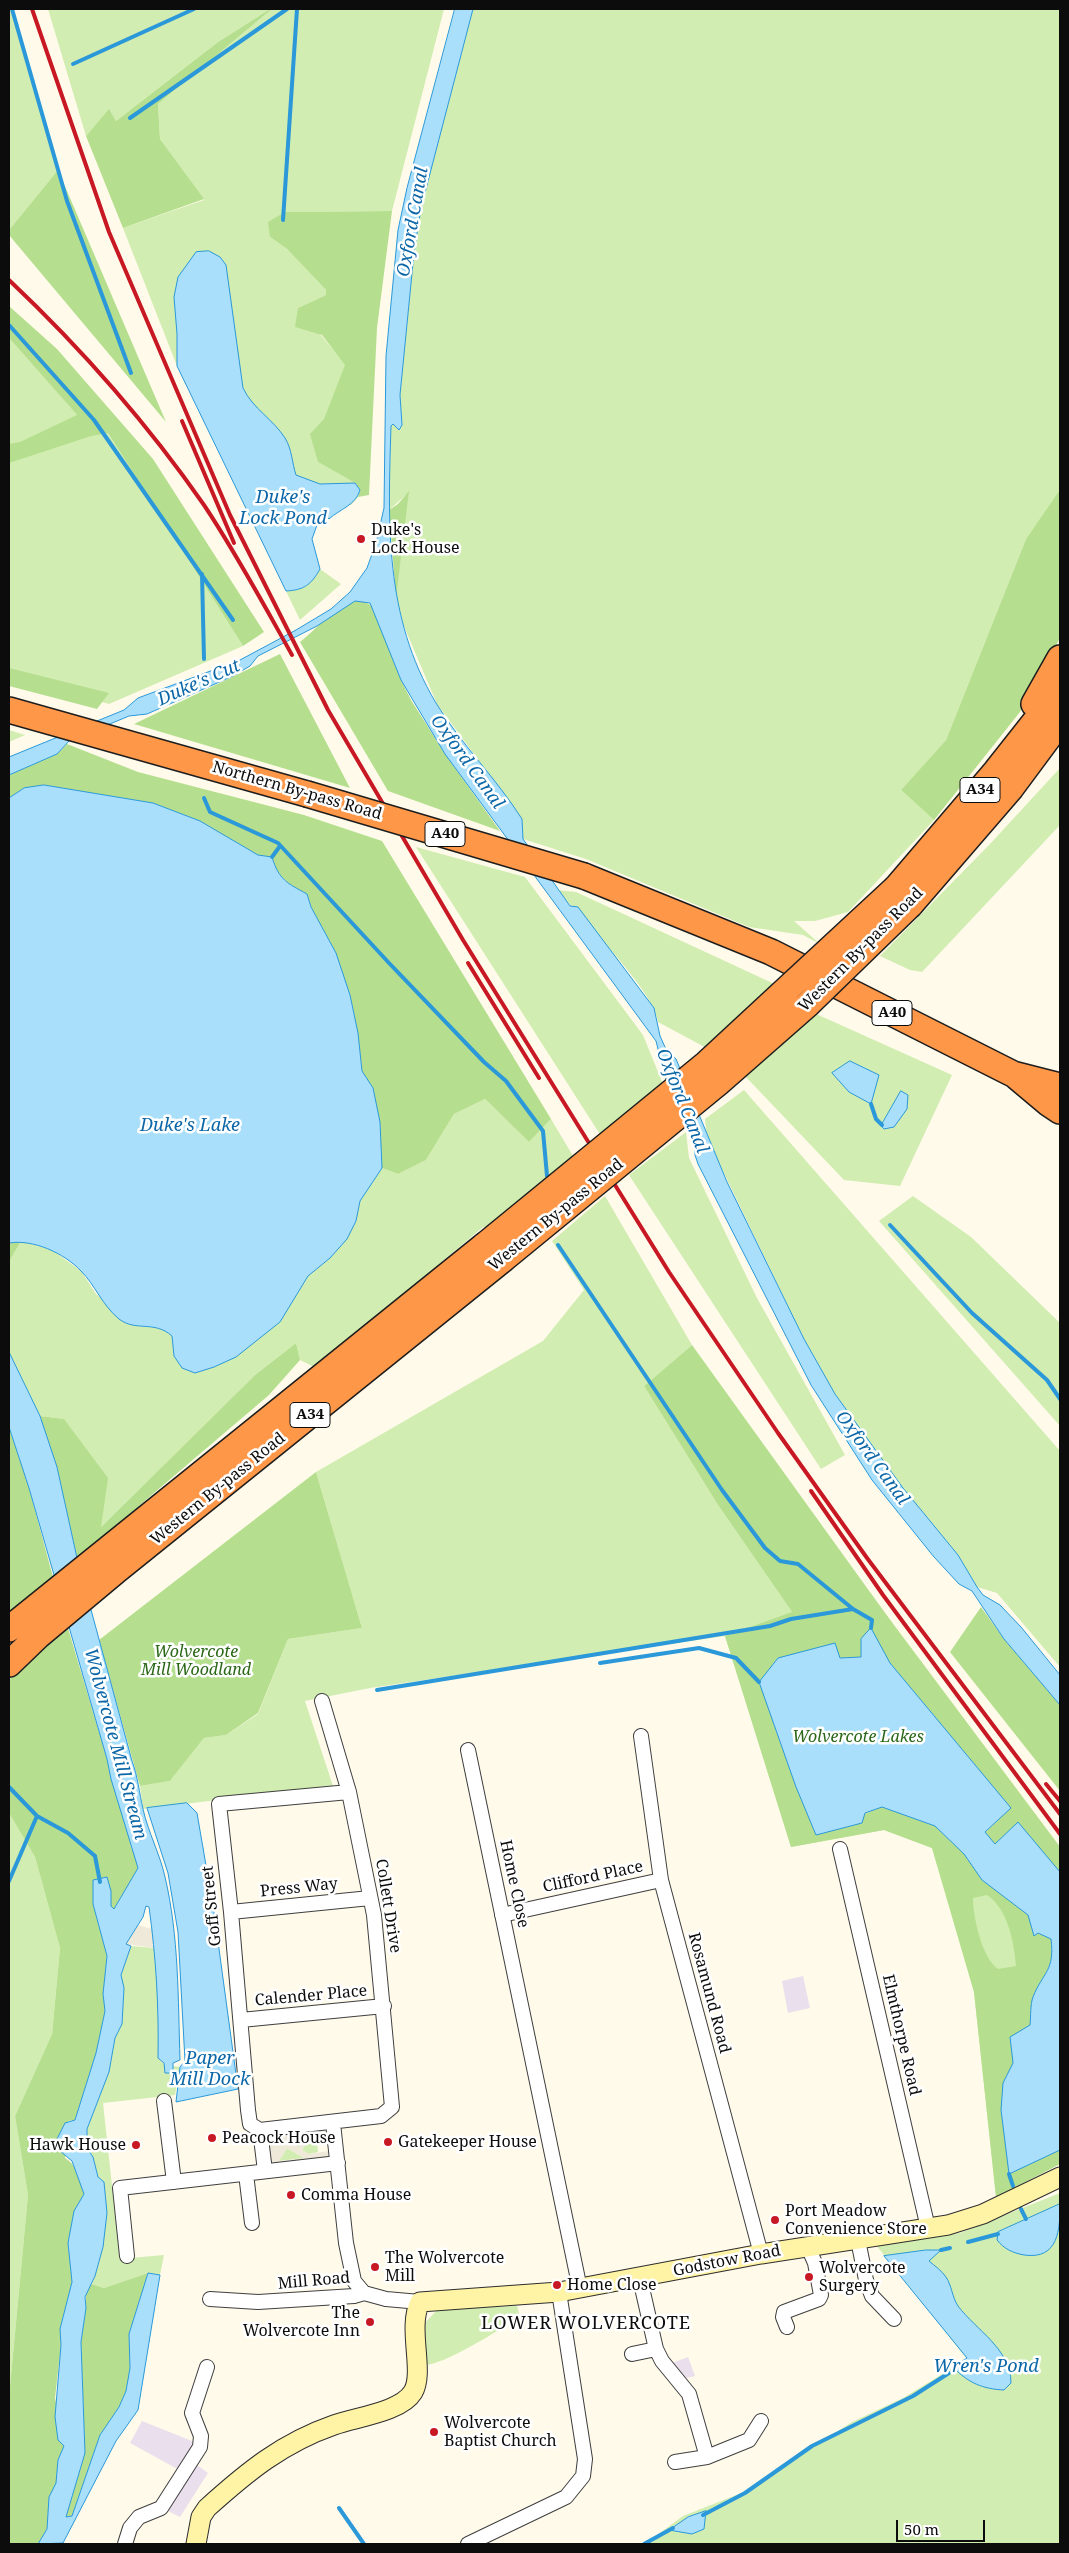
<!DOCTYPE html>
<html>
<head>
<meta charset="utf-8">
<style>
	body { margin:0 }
	#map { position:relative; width:1069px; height:2553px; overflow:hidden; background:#fffaea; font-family:"Noto Serif",serif }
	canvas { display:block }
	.frame { position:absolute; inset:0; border:10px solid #0c0c0c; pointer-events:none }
	.scale { position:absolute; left:896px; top:2520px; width:89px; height:22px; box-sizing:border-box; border:2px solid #0c0c0c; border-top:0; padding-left:6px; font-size:15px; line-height:18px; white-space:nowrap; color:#0c0c0c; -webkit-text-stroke:4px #fff; paint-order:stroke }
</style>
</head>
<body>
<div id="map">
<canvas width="1069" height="2553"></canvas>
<div class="frame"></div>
<div class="scale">50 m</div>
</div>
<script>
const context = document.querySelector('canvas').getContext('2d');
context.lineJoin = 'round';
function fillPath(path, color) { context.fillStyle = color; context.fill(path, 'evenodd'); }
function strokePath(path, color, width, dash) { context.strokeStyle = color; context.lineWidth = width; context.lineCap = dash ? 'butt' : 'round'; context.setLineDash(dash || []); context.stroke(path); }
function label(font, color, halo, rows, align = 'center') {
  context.font = font + ' "Noto Serif",serif'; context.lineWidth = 5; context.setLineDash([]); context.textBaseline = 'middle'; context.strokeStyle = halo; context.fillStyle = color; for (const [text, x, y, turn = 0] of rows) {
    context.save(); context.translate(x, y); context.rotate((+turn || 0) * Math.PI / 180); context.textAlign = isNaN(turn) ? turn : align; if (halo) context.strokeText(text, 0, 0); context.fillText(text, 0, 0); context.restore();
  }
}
const industrial = new Path2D(`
	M 803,1976 L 810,2008 L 788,2013 L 782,1981 Z
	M 688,2357 L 695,2376 L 686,2378 L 672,2363 Z
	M 142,2421 L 197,2443 L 181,2471 L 130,2443 Z
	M 197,2465 L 208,2473 L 180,2517 L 168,2511 Z`);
const green = new Path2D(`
	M 9,9 L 11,9 L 58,170 L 9,230 Z
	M 48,9 L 270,9 L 218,42 L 116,121 L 109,110 L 86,136 Z
	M 272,9 L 444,9 L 392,211 L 285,212 L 270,237 L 287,249 L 326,290 L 326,295 L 298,308 L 346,365 L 324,420 L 318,462 L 355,483 L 358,497 L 351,505 L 271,506 L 177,366 L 123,228 L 204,200 L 160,139 L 158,104 Z
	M 473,9 L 1060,9 L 1060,492 L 1026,539 L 946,740 L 901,790 L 934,820 L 848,912 L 815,921 L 794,921 L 820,944 L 803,935 L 749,927 L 586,859 L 523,839 L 522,819 L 437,704 L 403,624 L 394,588 L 407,494 L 389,510 L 391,426 L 393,423 L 402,425 L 400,395 L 414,253 L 421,208 Z
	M 9,338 L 85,424 L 108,433 L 243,646 L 109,704 L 9,677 Z
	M 320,569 L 341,584 L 300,620 L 286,591 C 304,590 311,585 320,569 Z
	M 9,730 L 25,735 L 9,742 Z
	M 1060,768 L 1060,825 L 922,972 L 910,970 L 880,956 L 990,844 Z
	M 416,847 L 525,877 L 643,1035 L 665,1089 L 603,1139 Z
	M 557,890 L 576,892 L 781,987 L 712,1051 L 658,1022 C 656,993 579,916 557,890 Z
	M 814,1013 L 952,1075 L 900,1186 L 844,1180 L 745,1076 Z
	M 744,1090 L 1060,1451 L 1060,1667 L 997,1593 L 977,1587 L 958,1555 L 903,1488 L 835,1394 L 804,1339 L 707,1138 L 705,1119 Z
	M 485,1099 L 529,1142 L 551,1119 L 576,1161 L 493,1229 L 483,1227 L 316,1368 L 300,1360 L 296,1343 L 255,1375 L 101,1527 L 64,1419 L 40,1416 L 9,1352 L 9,1262 L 21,1241 L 52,1250 L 81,1271 L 96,1294 L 138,1326 L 163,1328 L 172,1336 L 174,1356 L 182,1368 L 260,1337 L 280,1322 L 308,1276 L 330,1258 L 356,1221 L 360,1201 L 382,1168 L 398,1174 L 426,1160 L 454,1114 Z
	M 686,1132 L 689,1158 L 757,1298 L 845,1455 L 821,1469 L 629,1175 Z
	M 605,1196 L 692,1345 L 644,1386 L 718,1505 L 792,1612 L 868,1590 L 1060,1847 L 1060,2164 L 996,2197 L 974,1992 L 932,1848 L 884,1830 L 791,1847 L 725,1636 L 370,1688 L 305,1701 L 333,1786 L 143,1809 L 140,1786 L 170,1781 L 204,1738 L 226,1735 L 258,1714 L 288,1639 L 362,1628 L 316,1472 L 543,1341 L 584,1290 L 552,1241 Z
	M 913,1196 L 971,1237 L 1060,1323 L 1060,1426 L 879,1221 Z
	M 9,1813 L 35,1857 L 60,1948 L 52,2034 L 15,2116 L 28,2195 L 9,2397 Z
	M 131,1946 L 155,1948 L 159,2003 L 158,2058 L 173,2073 L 173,2066 L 180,2067 L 175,2095 L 103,2103 L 120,2259 L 164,2255 L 160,2275 L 148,2273 L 104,2288 L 92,2284 C 105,2251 108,2217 104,2182 L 98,2177 L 93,2157 L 87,2148 L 87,2129 L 109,2072 L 115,2038 L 122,2024 L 124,1988 L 121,1975 Z
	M 308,2133 L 299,2148 L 290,2142 L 295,2134 Z
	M 312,2134 L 316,2134 L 318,2152 L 309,2154 L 302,2150 Z
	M 287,2148 L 304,2158 L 279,2161 Z
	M 1060,2193 L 1060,2544 L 645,2544 L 683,2516 L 744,2492 L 852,2422 L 903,2398 L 967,2359 L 872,2240 L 960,2233 Z
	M 517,2306 L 520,2317 C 502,2328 440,2368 422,2365 L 425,2323 L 436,2311 L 449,2308 Z`);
const forest = new Path2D(`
	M 270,9 L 272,9 L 158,104 L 160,139 L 204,199 L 123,228 L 86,136 L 109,109 L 116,121 L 218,42 Z
	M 58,170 L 166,422 L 9,235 L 9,230 Z
	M 392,211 L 377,328 L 369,495 L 358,497 L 360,490 L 355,483 L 318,462 L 310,434 L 324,419 L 345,365 L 322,335 L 295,327 L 298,308 L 326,295 L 326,290 L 287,249 L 270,237 L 268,222 L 285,212 Z
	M 9,306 L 57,349 L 153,459 L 264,632 L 243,646 L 108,433 L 91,436 L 9,463 L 9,444 L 20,442 L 77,415 L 9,338 Z
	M 1060,490 L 1060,638 L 1020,712 L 934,820 L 901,790 L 946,740 L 1026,539 Z
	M 409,491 L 396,598 L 389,510 L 398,504 Z
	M 360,600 L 373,606 L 401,680 L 411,700 L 445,754 L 500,831 L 388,791 L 300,642 C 318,628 337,603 360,600 Z
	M 280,654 L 350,788 L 134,724 Z
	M 9,668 L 109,693 L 97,709 L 9,686 Z
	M 67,744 L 138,772 L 304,815 L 382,841 L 551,1119 L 529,1142 L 485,1099 L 454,1114 L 426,1160 L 398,1174 L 382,1168 L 380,1122 L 373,1088 L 362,1071 L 358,1033 L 350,995 L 336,953 L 311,907 L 307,894 C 288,884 278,878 272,857 L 258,855 L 200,821 L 153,803 L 44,785 L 24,788 L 9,798 L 9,775 L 57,754 Z
	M 21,1241 L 9,1262 L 9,1243 Z
	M 296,1343 L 300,1360 L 269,1395 L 141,1504 L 121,1528 L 77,1558 L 57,1467 L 40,1416 L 64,1419 L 108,1478 L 101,1527 L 255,1375 Z
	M 692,1345 L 893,1624 L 1060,1847 L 1060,1872 L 1018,1823 L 995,1844 L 985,1833 L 1011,1808 L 890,1663 L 871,1629 L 861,1639 L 861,1657 L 840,1658 L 834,1644 L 773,1723 L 796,1787 L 816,1835 L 882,1807 L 935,1826 L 964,1854 L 982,1880 L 1028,1915 L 1034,1935 L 1038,1933 L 1051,1939 C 1055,1971 1043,1972 1033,1997 C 1030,2005 1031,2016 1030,2025 L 1010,2037 L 1013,2063 L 1003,2083 L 1009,2174 L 1060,2150 L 1060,2164 L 996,2197 L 974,1992 L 932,1848 L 884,1830 L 791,1847 L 725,1636 L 792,1612 L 718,1505 L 644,1386 ZM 987,1895 C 1008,1909 1014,1942 1016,1966 L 998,1969 C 982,1958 973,1917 973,1898 Z
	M 9,1427 L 29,1488 L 53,1577 L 9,1617 Z
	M 316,1472 L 362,1628 L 288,1639 L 258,1713 L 226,1735 L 204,1738 L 170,1781 L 140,1786 L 99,1640 Z
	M 981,1607 L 1004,1639 L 1060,1705 L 1060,1791 L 950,1652 Z
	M 67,1625 L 107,1759 L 111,1779 L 128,1829 L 131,1847 L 137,1858 L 138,1868 L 114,1909 L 111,1906 L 109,1886 L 93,1904 L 107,1956 L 103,1994 L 105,2011 L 96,2053 L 75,2120 L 68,2121 L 65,2158 C 77,2165 81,2180 84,2194 L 74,2211 L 68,2243 L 72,2282 L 60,2329 L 61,2345 L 55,2398 L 64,2446 L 58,2460 L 56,2483 L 48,2512 L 47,2529 L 38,2544 L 9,2544 L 9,2397 L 28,2195 L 15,2116 L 52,2034 L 60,1948 L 35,1857 L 9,1813 L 9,1680 Z
	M 148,2273 L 129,2334 L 130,2368 L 126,2391 L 119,2407 L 100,2435 L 72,2516 L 66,2517 L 85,2453 L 81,2342 L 86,2308 L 86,2290 L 92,2284 L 104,2288 Z`);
const plaza = new Path2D(`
	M 137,1925 L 152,1929 L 155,1948 L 126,1944 Z
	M 323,2129 L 327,2132 L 312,2134 L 302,2150 L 309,2154 L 329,2151 L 328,2159 L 272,2164 L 269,2162 L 266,2138 L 269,2135 ZM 308,2133 L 299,2147 L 290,2142 L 295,2134 ZM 287,2148 L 304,2158 L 279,2161 Z`);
const water = new Path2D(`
	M 455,9 L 473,9 L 421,208 L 414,253 L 400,395 L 402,425 L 399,430 L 393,424 L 391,426 C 388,523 384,616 436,703 C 461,744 496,778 522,819 L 523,839 L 570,906 L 578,907 L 654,1008 L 660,1036 L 665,1047 L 676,1059 L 727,1182 L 804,1339 L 835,1394 L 903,1488 L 958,1555 L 977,1587 L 983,1595 L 1000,1605 L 1021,1627 L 1060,1675 L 1060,1705 L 1004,1639 L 972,1591 L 959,1584 L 934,1557 L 872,1480 L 811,1385 L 698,1164 L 695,1155 L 693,1129 L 665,1077 L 656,1041 L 445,754 L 401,680 L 370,603 L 355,601 L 317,626 L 258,656 L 250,666 L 233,676 L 147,714 L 129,716 L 69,741 L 57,754 L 9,775 L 9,757 L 124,710 L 138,698 L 240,660 L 296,630 L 331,609 L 350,592 L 367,568 L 376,543 L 384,508 L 386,356 L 398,230 L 407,188 Z
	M 209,251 L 220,257 L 226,265 L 243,388 C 253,409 273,419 285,438 C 292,449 292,463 296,475 L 320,484 L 355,483 L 360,490 C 356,505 340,509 329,519 L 324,514 L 315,520 L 317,525 L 312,539 L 320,569 C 311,585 304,590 286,591 L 177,366 L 177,334 L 174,297 L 178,277 L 196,252 Z
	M 44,785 L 153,803 L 200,821 L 258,855 L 272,857 C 279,880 287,883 307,894 L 311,907 L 336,953 L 350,995 L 358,1033 L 362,1071 L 373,1088 L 380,1122 L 382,1168 L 360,1201 L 356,1221 L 347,1239 L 330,1258 L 308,1276 L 280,1322 L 236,1357 L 214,1367 L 195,1373 L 182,1368 L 174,1356 L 172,1336 C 154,1320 136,1332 119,1319 C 102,1305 95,1285 81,1271 C 64,1253 33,1239 9,1243 L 9,798 L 24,788 Z
	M 850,1061 L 879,1075 L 871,1104 L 849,1092 L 832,1073 Z
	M 901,1091 L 908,1095 L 907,1109 L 894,1127 L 884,1129 L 881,1126 Z
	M 9,1352 L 40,1416 L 57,1467 L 77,1558 L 132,1761 C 138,1777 139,1792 143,1809 C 148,1832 160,1854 165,1877 C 179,1936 178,1999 180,2060 L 173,2063 L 173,2073 L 165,2073 L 164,2063 L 158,2058 C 159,2007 156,1957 149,1907 L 146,1906 L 143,1917 L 126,1944 L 131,1946 L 121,1975 L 124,1988 L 122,2024 L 115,2038 L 109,2072 L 87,2129 L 87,2148 L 93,2157 L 98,2177 L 104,2182 L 107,2213 L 103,2247 L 95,2276 L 85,2297 L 86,2308 L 81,2342 L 85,2453 L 66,2517 L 72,2516 L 100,2435 L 119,2407 L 126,2391 L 130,2368 L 129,2334 L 148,2273 L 160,2275 L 138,2410 L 116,2441 L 63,2543 L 38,2544 L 47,2529 L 49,2497 L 56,2483 L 58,2460 L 64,2446 L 58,2440 L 55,2417 L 61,2345 L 60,2329 L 72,2282 L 68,2243 L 74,2211 L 84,2194 L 72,2161 L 60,2151 L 57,2139 L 65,2123 L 75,2120 L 96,2053 L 105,2011 L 103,1994 L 107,1956 L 93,1904 L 93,1880 L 107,1877 L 111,1891 L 111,1906 L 114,1909 L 138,1868 L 111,1779 L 107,1759 L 29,1488 L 9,1427 Z
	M 871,1628 L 890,1663 L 1011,1808 L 985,1832 L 995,1844 L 1018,1822 L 1060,1872 L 1060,2150 L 1009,2174 L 1001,2110 L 1003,2083 L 1013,2063 L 1010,2037 L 1030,2025 C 1031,2016 1030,2005 1033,1997 C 1043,1972 1055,1971 1051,1939 L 1038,1933 L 1034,1936 L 1028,1915 L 982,1880 L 964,1854 L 935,1826 L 882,1807 L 865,1813 L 862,1823 L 816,1835 L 796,1787 L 759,1682 L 778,1658 L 835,1643 L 840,1658 L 861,1657 L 861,1639 Z
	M 187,1803 L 197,1813 L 214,1912 L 238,2089 L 176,2102 L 180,2067 L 185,2061 L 178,1932 L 168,1873 L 147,1808 Z
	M 1060,2204 C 1060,2229 1059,2260 1024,2255 C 1013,2253 1004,2249 997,2240 L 998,2232 Z
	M 926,2250 L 941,2250 L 929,2261 C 935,2266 942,2271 946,2277 C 952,2286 952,2297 958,2306 C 976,2330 1011,2349 1011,2383 L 1004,2390 C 983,2389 968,2383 953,2367 L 967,2358 L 884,2256 Z
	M 706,2511 L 704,2529 L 692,2534 L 669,2530 L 688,2517 Z`);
const stream = new Path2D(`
	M 12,9 L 67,201 L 131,373
	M 73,64 L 194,9
	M 130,118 L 287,9
	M 283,220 L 297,9
	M 9,325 L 94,420 L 233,620
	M 202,574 L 204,659
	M 204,798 L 210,812 L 278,843 L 389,963 L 484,1062 L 506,1081 L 543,1131 L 547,1176
	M 272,857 L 280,846
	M 871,1104 L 876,1119 L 882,1125
	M 890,1225 L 972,1313 L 1047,1380 L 1060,1399
	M 558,1245 L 722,1490 L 765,1548 L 780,1561 L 798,1564 L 853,1609
	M 600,1663 L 699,1648 L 736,1658 L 759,1682
	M 377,1690 L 770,1626 L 791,1619 L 853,1609 L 872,1620 L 871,1628
	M 9,1787 L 37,1816 L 68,1833 L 95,1856 L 100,1882
	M 9,1881 L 37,1816
	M 1009,2174 L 1013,2186
	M 1021,2209 L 1026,2219
	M 968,2242 L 998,2234
	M 941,2250 L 950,2248
	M 339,2508 L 364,2544
	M 703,2515 L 745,2493 L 812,2446 L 913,2396 L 949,2373
	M 644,2544 L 673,2528`);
const street = new Path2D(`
	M 641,1736 L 661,1880 L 761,2254
	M 468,1750 L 580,2289
	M 840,1849 L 928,2228
	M 231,1912 L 370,1898
	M 502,1915 L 661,1880
	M 241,2020 L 384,2006
	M 164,2101 L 174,2182
	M 333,2123 L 346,2243 L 354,2281 L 364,2293
	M 260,2130 L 381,2116 L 392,2107 L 374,1915 L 349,1792 L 322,1701
	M 260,2130 L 250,2124 L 248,2110 L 231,1912 L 219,1804 L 349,1792
	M 260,2130 L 265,2171
	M 246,2174 L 252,2223
	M 858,2240 L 866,2280 L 872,2296 L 894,2319
	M 127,2256 L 120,2188 L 338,2163
	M 640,2279 L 656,2349 L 662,2361 L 689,2394 L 707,2457 L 749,2440 L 761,2421
	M 210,2299 L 258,2302 L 354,2296 L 364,2293 L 386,2299 L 420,2302
	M 787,2327 L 783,2317 L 784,2312 L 819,2299 L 821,2295 L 815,2263 L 808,2247
	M 632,2354 L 656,2349
	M 675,2462 L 707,2457
	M 125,2544 L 130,2528 L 139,2517 L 161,2508 L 200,2447 L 201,2436 L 192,2413 L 207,2367
	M 468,2544 L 566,2497 L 583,2476 L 585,2459 L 559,2292`);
const secondary = new Path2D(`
	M 196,2544 L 201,2517 L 207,2508 C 247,2472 282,2443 334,2425 C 356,2417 401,2412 413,2392 C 425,2372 407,2328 420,2302 L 559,2292 L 761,2254 L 948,2225 L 983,2214 L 1060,2177`);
const highway = new Path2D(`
	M 1034,704 L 1060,658
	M 9,710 L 307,794
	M 584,876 L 771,952 L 1013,1074 L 1060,1086
	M 896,888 L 996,771 L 1060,690
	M 910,905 L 1011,788 L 1060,722
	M 1017,1077 L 1048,1103 L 1060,1111
	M 9,1629 L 485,1245
	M 9,1664 L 38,1636 L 117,1570 L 502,1260`);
const rail = new Path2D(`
	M 32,9 L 109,232 L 230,515 L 328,710 L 463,940 L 669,1272 L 778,1433 L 867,1558 L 1060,1814
	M 9,280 C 81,348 147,423 204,505 C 236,553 264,605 292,655
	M 182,421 L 234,543
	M 468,963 L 539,1078
	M 811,1491 L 883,1595 L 1060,1834
	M 1046,1784 L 1060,1801`);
const highwayBridge = new Path2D(`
	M 307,794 L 584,876
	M 485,1245 L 706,1064 L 896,888
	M 502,1260 L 718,1083 L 808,1004 L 910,905`);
const markers = [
	[361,539,5,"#c71824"],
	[212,2138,5,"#c71824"],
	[388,2142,5,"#c71824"],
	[136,2145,5,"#c71824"],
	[291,2195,5,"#c71824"],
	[775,2220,5,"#c71824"],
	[375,2267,5,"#c71824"],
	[809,2277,5,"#c71824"],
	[557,2285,5,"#c71824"],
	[370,2322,5,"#c71824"],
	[434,2432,5,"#c71824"]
];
const shields = [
	[980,790,40],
	[445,834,40],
	[892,1013,40],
	[310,1415,40]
];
const shieldNames = [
	["A34",980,790],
	["A40",445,834],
	["A40",892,1013],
	["A34",310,1415]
];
const poiNames = [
	["Duke's",371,530],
	["Lock House",371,548],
	["Peacock House",222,2138],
	["Gatekeeper House",398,2142],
	["Hawk House",126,2145,"right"],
	["Comma House",301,2195],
	["Port Meadow",785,2211],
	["Convenience Store",785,2229],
	["The Wolvercote",385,2258],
	["Mill",385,2276],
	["Wolvercote",819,2268],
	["Surgery",819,2286],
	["Home Close",567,2285],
	["The",360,2313,"right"],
	["Wolvercote Inn",360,2331,"right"],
	["Wolvercote",444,2423],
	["Baptist Church",444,2441]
];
const streetNames = [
	["Northern By-pass Road",297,791,16],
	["Western By-pass Road",861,950,-45],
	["Western By-pass Road",556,1215,-39],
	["Western By-pass Road",218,1489,-39],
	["Clifford Place",593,1877,-12],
	["Home Close",514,1884,78],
	["Press Way",299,1888,-6],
	["Goff Street",212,1906,-96],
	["Collett Drive",388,1906,81],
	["Rosamund Road",709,1993,75],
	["Calender Place",311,1996,-5],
	["Elmthorpe Road",901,2035,77],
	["Godstow Road",727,2261,-11],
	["Mill Road",314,2281,-5]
];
const parkNames = [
	["Wolvercote",196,1652],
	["Mill Woodland",196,1670],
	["Wolvercote Lakes",858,1737]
];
const waterNames = [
	["Oxford Canal",413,222,-80],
	["Duke's",283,498],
	["Lock Pond",283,519],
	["Duke's Cut",199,683,-24],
	["Oxford Canal",467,762,54],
	["Oxford Canal",682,1101,68],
	["Duke's Lake",190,1126],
	["Oxford Canal",872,1458,54],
	["Wolvercote Mill Stream",115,1744,75],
	["Paper",210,2059],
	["Mill Dock",210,2080],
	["Wren's Pond",986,2367]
];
const neighbourhoodNames = [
	["LOWER WOLVERCOTE",586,2324]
];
fillPath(industrial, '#eadfec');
fillPath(green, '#d1edb1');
fillPath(forest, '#b5df8e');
fillPath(plaza, '#efe9d9');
fillPath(water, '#aadffc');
strokePath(water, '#2a98d9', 1);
strokePath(stream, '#2a98d9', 4);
strokePath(street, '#3f3f3f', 16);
strokePath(secondary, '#2e2e2e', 21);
strokePath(highway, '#1d1d1d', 28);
strokePath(street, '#fff', 14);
strokePath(secondary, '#fff3a5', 19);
strokePath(highway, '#ff9748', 25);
strokePath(rail, '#c71824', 4);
strokePath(highwayBridge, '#1d1d1d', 28, []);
strokePath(highwayBridge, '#ff9748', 25);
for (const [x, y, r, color] of markers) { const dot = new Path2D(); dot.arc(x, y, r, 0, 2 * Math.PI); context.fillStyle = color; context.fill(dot); strokePath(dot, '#fff', 2); }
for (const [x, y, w] of shields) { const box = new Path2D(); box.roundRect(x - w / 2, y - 12.5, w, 25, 4); context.fillStyle = '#fff'; context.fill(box); strokePath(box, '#0c0c0c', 1); }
label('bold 15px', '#0c0c0c', null, shieldNames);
label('16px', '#0c0c0c', '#fff', poiNames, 'left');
label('16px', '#0c0c0c', '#fff', streetNames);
label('italic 16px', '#2a6817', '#fff', parkNames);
label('italic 18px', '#0b67a8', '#fff', waterNames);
context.letterSpacing = '1px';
label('18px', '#0c0c0c', '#fff', neighbourhoodNames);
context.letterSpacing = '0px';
</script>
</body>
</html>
